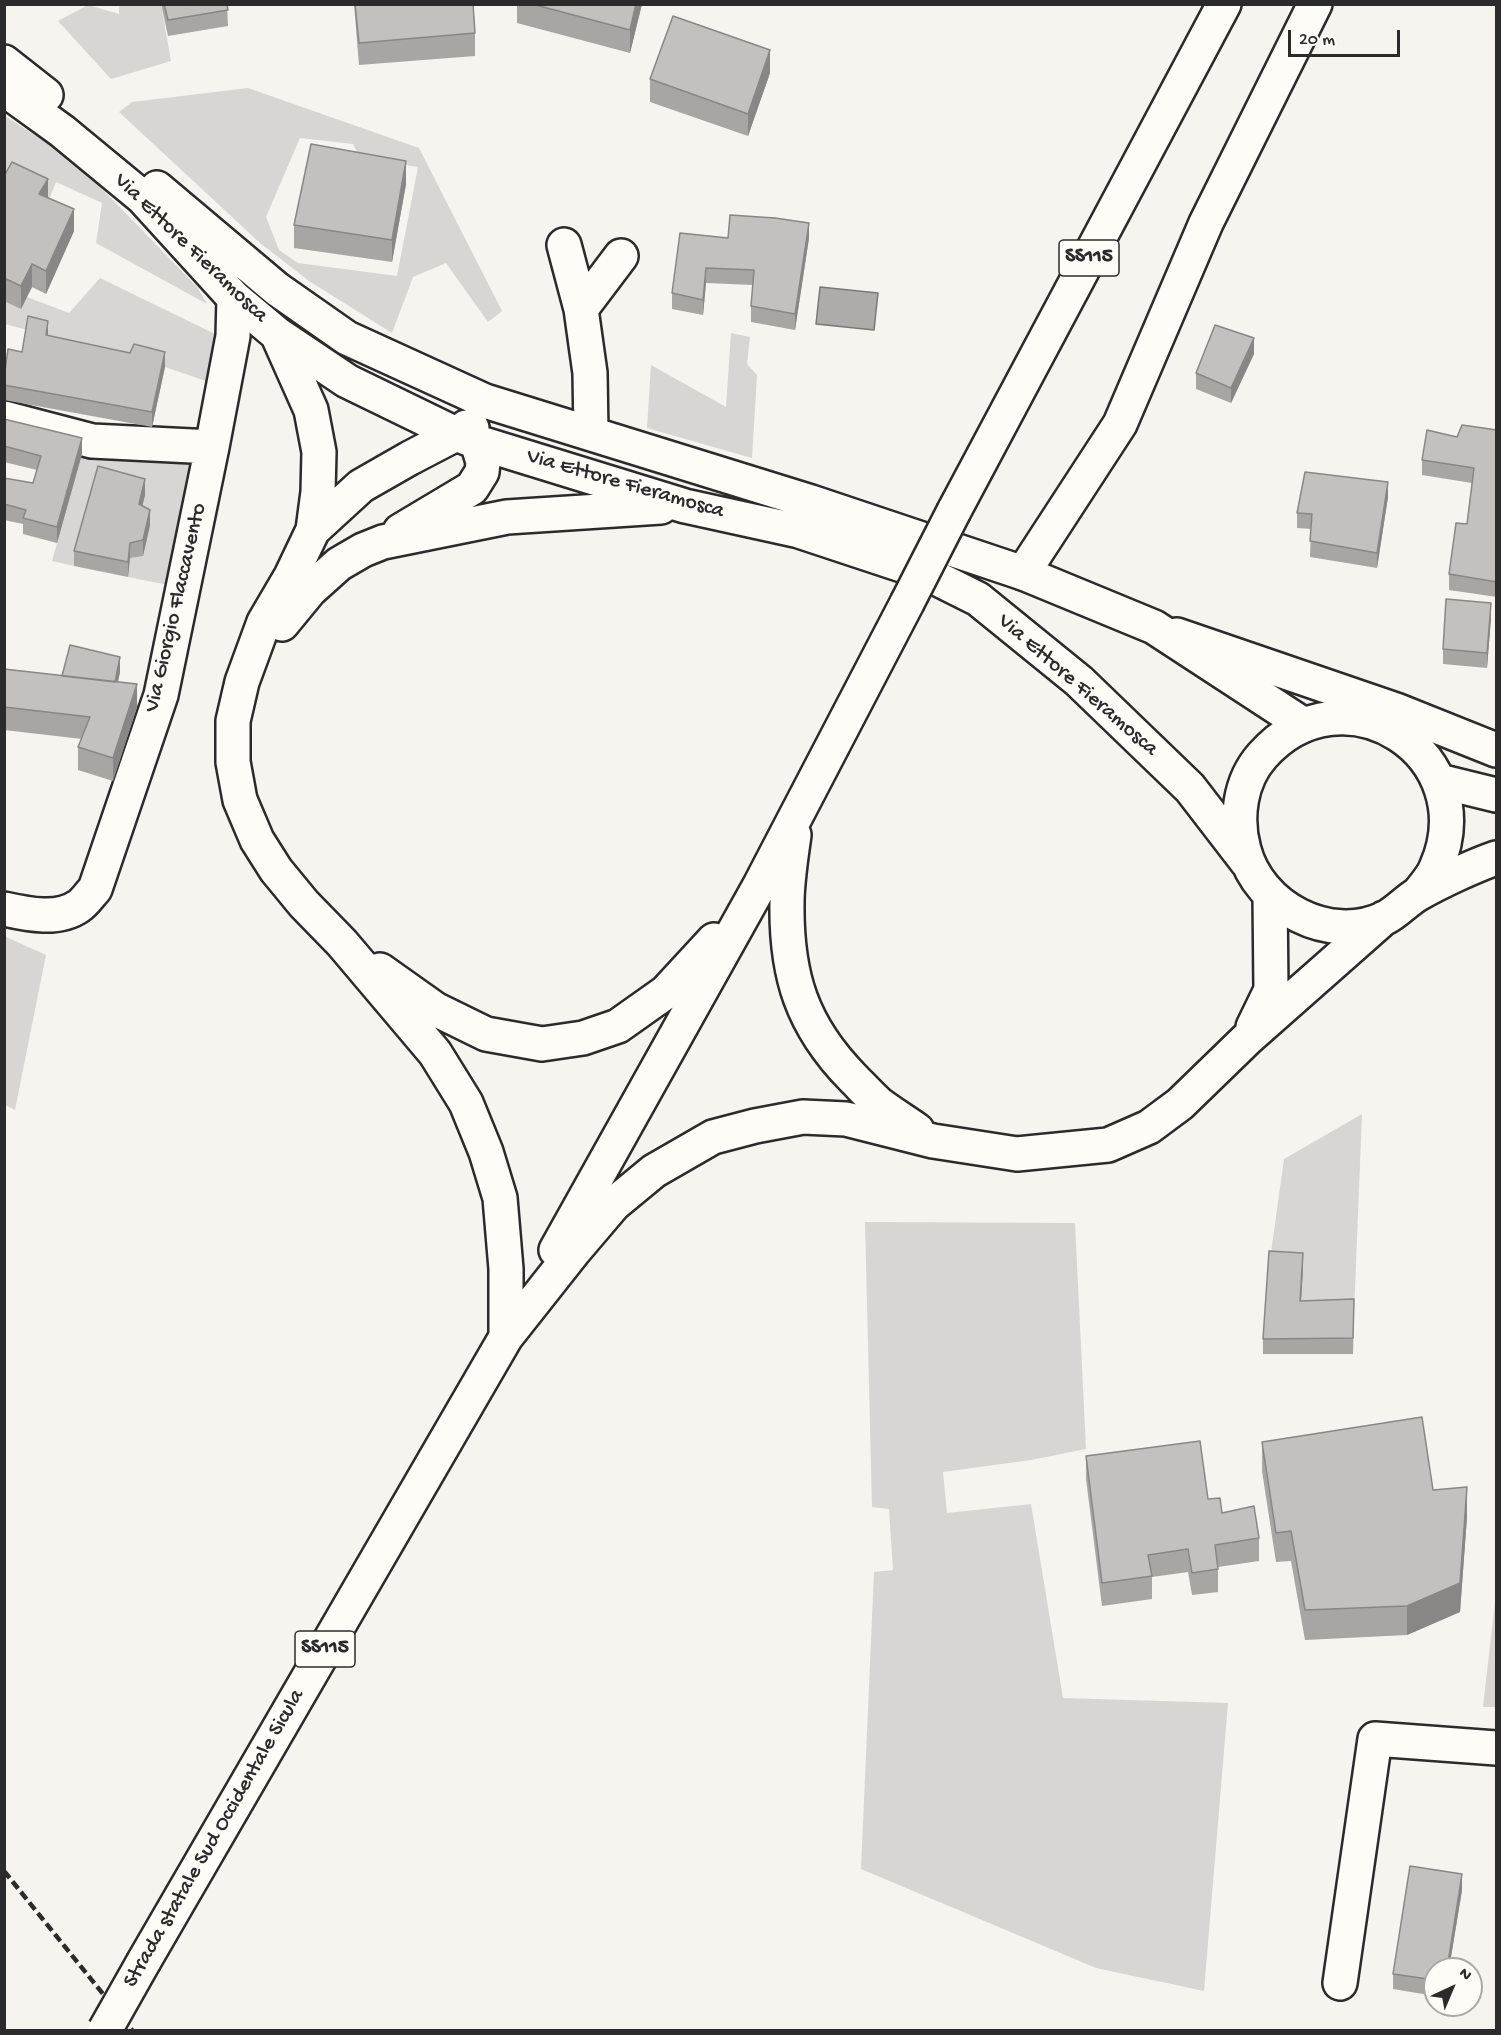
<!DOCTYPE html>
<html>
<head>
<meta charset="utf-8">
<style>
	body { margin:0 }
	#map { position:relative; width:1501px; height:2035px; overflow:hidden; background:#f5f4ef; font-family:"Gochi Hand",sans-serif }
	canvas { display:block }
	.frame { position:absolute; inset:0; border:6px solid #2b2b2b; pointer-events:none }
	.north { position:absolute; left:1423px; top:1957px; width:60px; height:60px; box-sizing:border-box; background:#fdfcf7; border:2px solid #a9a8a5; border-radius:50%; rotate:44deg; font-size:16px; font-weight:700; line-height:24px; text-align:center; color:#2b2b2b }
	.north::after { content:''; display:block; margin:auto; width:21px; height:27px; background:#2b2b2b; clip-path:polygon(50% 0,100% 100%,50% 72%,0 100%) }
	.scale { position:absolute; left:1288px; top:30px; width:112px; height:27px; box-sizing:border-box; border:3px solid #2b2b2b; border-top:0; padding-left:8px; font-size:18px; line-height:21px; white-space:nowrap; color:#2b2b2b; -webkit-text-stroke:4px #fdfcf7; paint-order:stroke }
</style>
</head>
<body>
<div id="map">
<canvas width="1501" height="2035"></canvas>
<div class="frame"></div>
<div class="north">N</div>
<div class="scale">20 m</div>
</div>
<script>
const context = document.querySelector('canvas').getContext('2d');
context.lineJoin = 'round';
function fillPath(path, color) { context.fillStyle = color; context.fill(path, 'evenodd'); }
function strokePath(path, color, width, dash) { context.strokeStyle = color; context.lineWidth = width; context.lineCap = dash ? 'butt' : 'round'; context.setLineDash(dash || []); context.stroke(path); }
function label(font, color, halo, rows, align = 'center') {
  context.font = font + ' "Gochi Hand",sans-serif'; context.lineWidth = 5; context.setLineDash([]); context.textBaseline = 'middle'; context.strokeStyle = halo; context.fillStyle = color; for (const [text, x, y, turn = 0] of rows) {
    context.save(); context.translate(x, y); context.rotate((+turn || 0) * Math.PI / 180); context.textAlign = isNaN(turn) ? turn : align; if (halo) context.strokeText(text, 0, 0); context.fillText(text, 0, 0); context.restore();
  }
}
const green = new Path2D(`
	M 88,5 L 119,14 L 119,5 L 161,5 L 171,61 L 111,79 L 58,21 Z
	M 248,88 L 419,148 L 502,311 L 488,322 L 446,263 L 413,277 L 392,333 L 309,281 L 260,243 L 119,112 L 132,102 ZM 300,138 L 353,144 L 360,158 L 418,167 L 397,276 L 298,263 L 279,250 L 266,217 Z
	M 5,116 L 75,161 L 198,288 L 207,304 L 96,243 L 102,203 L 56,182 L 48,202 L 5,198 Z
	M 100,278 L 215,334 L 209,382 L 165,367 L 5,324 L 4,301 L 21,308 L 27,297 L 69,313 Z
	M 731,333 L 750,337 L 747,364 L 757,375 L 752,458 L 647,428 L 651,365 L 726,407 Z
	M 82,454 L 191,460 L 192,477 L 168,585 L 128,577 L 130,558 L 144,556 L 74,566 L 52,561 Z
	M 4,936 L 46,955 L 15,1110 L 5,1105 Z
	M 1362,1114 L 1354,1314 L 1300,1317 L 1269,1267 L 1284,1159 Z
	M 865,1222 L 1075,1223 L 1086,1449 L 1031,1460 L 943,1472 L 947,1513 L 1031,1504 L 1063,1698 L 1228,1703 L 1204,1991 L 1096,1968 L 861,1869 L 874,1572 L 893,1570 L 889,1509 L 872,1507 Z
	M 1496,1593 L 1496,1707 L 1483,1707 Z`);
const water = new Path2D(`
	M 820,287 L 878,293 L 874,330 L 816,324 Z`);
const minor = new Path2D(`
	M 564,245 L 581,309 L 590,373 L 591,433
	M 581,309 L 621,256
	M 4,418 L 92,441 L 212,447
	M 1023,573 L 1120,424 L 1206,223 L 1315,4
	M 1177,635 L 1396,710 L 1496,750
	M 4,909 C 27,914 58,921 79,906 C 85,902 90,894 95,889 L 161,695 L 212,447 L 233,336 L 234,298
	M 1340,1983 L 1375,1739 L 1496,1748`);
const major = new Path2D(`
	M 4,62 L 46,95
	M 4,89 L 62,131 L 142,197 L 234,298 L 277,334 L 347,381 L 456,434 L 477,442 L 685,506 L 799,531 L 926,573 L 978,599 L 1079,681 L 1190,788 L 1247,862
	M 157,188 L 277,289 L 347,338 L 485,401 L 811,502 L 1023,573 L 1154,627 L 1304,725
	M 278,336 L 311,410 L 319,452 L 318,492 L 313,530 L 291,576 L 264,622 L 242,682 L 233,721 L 233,762 L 240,800 L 257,840 L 276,870 L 304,904 L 342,943 L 435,1053 L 466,1103 L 486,1152 L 500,1198 L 506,1269 L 506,1337
	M 954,511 L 1224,4
	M 313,530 L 361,486 L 410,458 L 456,434 L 472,428
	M 400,531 L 472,488 L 482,472 L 483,462 L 477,442 L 466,427
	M 282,624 L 310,590 L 339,564 L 363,550 L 383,542 L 507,517 L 661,507
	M 1439,781 L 1496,795
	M 794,835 C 791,857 787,881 787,903 C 786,976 802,1026 853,1078 C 861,1086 870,1096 879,1104 C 891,1113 904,1121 917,1130
	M 1418,894 C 1424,886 1432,878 1436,868 C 1486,755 1344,663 1262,756 C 1240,781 1235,818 1244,850 C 1259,907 1329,945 1385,918 C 1397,912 1406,901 1418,894 C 1439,882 1473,866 1496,858
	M 380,970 L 435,1009 L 486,1034 L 542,1044 L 583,1038 L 618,1026 L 666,992 L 714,940
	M 1253,1027 L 1271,990 L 1270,896
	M 556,1250 L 760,885 L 907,603
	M 144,1961 L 506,1337 L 574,1251 L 614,1204 L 654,1171 L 713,1137 L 755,1126 L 803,1117 L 846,1119 L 933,1141 L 1017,1154 L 1108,1145 L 1149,1127 L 1180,1104 L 1247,1039 L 1384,918`);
const rail = new Path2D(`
	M 4,1871 L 132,2030`);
const majorBridge = new Path2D(`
	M 907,603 L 954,511
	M 105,2030 L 144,1961`);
const wall = new Path2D(`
	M 161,4 L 227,4 L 228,26 L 168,36 Z
	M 354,4 L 473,4 L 475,33 L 475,56 L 359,65 Z
	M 517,4 L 642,4 L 630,53 L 517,23 Z
	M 770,73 L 748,136 L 650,102 L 650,79 Z
	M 4,176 L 48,197 L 74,231 L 46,294 L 32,287 L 21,309 L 4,301 Z
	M 406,184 L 392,262 L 294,248 L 294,225 Z
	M 728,238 L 809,238 L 795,330 L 751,322 L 751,306 L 753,285 L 706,283 L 703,315 L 672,309 L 672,293 Z
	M 48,336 L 165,367 L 152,427 L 4,400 L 4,378 L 22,352 Z
	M 1254,354 L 1231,403 L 1196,389 L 1196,373 Z
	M 4,419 L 82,454 L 57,543 L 23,534 L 23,524 L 4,520 L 4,478 L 33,483 L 37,470 L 4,462 Z
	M 1497,430 L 1497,597 L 1449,590 L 1449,574 L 1467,524 L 1472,483 L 1422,475 L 1422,460 L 1457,437 Z
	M 145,495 L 142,506 L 150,525 L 143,556 L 130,558 L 128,577 L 74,566 L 74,551 Z
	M 1388,497 L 1377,568 L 1310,557 L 1311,529 L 1297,528 L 1297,513 Z
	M 1491,618 L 1487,668 L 1443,664 L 1443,649 Z
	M 4,669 L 62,676 L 120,672 L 118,682 L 137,707 L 113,781 L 78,770 L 78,747 L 82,739 L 4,730 Z
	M 1303,1269 L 1301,1301 L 1354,1314 L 1353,1354 L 1263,1354 L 1263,1339 Z
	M 1262,1442 L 1433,1490 L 1467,1517 L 1460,1612 L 1407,1635 L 1305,1640 L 1291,1561 L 1276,1562 L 1262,1471 Z
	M 1086,1456 L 1208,1499 L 1222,1513 L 1259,1538 L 1259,1561 L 1218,1567 L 1218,1592 L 1192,1595 L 1188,1572 L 1152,1577 L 1152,1599 L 1102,1606 L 1086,1479 Z
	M 1462,1890 L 1449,1969 L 1435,1969 L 1435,1996 L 1393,1989 L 1393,1974 Z`);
const shadedWall = new Path2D(`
	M 636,4 L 642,4 L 630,53 L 630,30 Z
	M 770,50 L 770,73 L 748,136 L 748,114 Z
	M 406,161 L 406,184 L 392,262 L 392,240 Z
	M 48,179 L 48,202 L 39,194 Z
	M 74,209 L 74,231 L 46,294 L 46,271 Z
	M 809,223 L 809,238 L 795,330 L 795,314 Z
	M 32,264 L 32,287 L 21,309 L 21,286 Z
	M 706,268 L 706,283 L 703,315 L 703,300 Z
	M 48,321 L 48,336 L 46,335 Z
	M 1254,338 L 1254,354 L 1231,403 L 1231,388 Z
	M 165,352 L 165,367 L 152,427 L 152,412 Z
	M 82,438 L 82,454 L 57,543 L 57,527 Z
	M 145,479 L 145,495 L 139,520 L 139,504 Z
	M 1388,482 L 1388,497 L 1377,568 L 1377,553 Z
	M 150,510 L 150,525 L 143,556 L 143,540 Z
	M 130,543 L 130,558 L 128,577 L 128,562 Z
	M 1491,603 L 1491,618 L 1487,668 L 1487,653 Z
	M 120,657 L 120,672 L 113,704 L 113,689 Z
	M 137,684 L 137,707 L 113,781 L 113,758 Z
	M 1303,1253 L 1303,1269 L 1300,1317 L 1300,1301 Z
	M 1467,1487 L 1467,1517 L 1460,1612 L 1407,1635 L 1407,1606 Z
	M 1462,1874 L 1462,1890 L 1449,1969 L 1447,1969 Z`);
const building = new Path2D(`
	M 164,4 L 227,4 L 228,10 L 168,20 Z
	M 355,4 L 473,4 L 475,33 L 359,43 Z
	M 532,4 L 636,4 L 630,30 Z
	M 673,16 L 770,50 L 748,114 L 650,79 Z
	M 311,144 L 406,161 L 392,240 L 294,225 Z
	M 12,162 L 48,179 L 39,194 L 74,209 L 46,271 L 32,264 L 21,286 L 4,278 L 4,176 Z
	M 730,215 L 775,218 L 809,223 L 795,314 L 751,306 L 754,270 L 706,268 L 703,300 L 672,293 L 680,233 L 728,238 Z
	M 28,316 L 48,321 L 46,335 L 130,353 L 134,344 L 165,352 L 152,412 L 4,385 L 4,378 L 8,349 L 22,352 Z
	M 1215,325 L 1254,338 L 1231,388 L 1196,373 Z
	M 4,419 L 82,438 L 57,527 L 23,518 L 26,510 L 4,504 L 4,478 L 33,483 L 41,456 L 4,446 Z
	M 1462,425 L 1497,430 L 1497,582 L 1449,574 L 1456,523 L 1467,524 L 1474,468 L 1422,460 L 1427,430 L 1457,437 Z
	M 98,466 L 145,479 L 139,504 L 150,510 L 143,540 L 130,543 L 128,562 L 74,551 Z
	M 1305,472 L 1388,482 L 1377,553 L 1310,541 L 1312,514 L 1297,513 Z
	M 1446,599 L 1491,603 L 1487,653 L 1443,649 Z
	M 70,645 L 120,657 L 115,682 L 62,676 Z
	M 4,669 L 137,684 L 113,758 L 78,747 L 90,717 L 4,707 Z
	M 1269,1251 L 1303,1253 L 1300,1301 L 1354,1299 L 1353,1338 L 1263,1339 Z
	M 1422,1417 L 1433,1490 L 1467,1487 L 1460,1583 L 1407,1606 L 1305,1610 L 1291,1531 L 1276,1533 L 1262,1442 Z
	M 1200,1441 L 1208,1499 L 1220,1498 L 1222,1513 L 1254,1506 L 1259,1538 L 1215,1545 L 1218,1569 L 1192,1573 L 1188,1549 L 1148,1555 L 1152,1576 L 1102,1583 L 1086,1456 Z
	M 1410,1866 L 1462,1874 L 1447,1969 L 1435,1969 L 1435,1980 L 1393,1974 Z`);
const shields = [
	[1089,258,60],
	[325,1649,60]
];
const shieldNames = [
	["SS115",1089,258],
	["SS115",325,1649]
];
const streetNames = [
	["Via Ettore Fieramosca",190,249,44],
	["Via Ettore Fieramosca",625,485,16],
	["Via Giorgio Flaccavento",177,608,-77],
	["Via Ettore Fieramosca",1077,686,41],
	["Strada statale Sud Occidentale Sicula",215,1839,-60]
];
fillPath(green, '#d7d6d2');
fillPath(water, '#adaca9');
strokePath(water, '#797877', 1.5);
strokePath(minor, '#2b2b2b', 38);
strokePath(major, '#2b2b2b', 38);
strokePath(minor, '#fdfcf7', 33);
strokePath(major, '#fdfcf7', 33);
strokePath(rail, '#2b2b2b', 4.5, [9, 4.5]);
strokePath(majorBridge, '#2b2b2b', 38, []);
strokePath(majorBridge, '#fdfcf7', 33);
fillPath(wall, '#a7a6a3');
fillPath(shadedWall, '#888785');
fillPath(building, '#c2c1be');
strokePath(building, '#888785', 1.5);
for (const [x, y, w] of shields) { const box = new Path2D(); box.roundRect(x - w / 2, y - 18, w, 36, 4.5); context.fillStyle = '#fdfcf7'; context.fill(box); strokePath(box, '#2b2b2b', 1.5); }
label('bold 21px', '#2b2b2b', null, shieldNames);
label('22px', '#2b2b2b', '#fdfcf7', streetNames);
</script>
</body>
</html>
